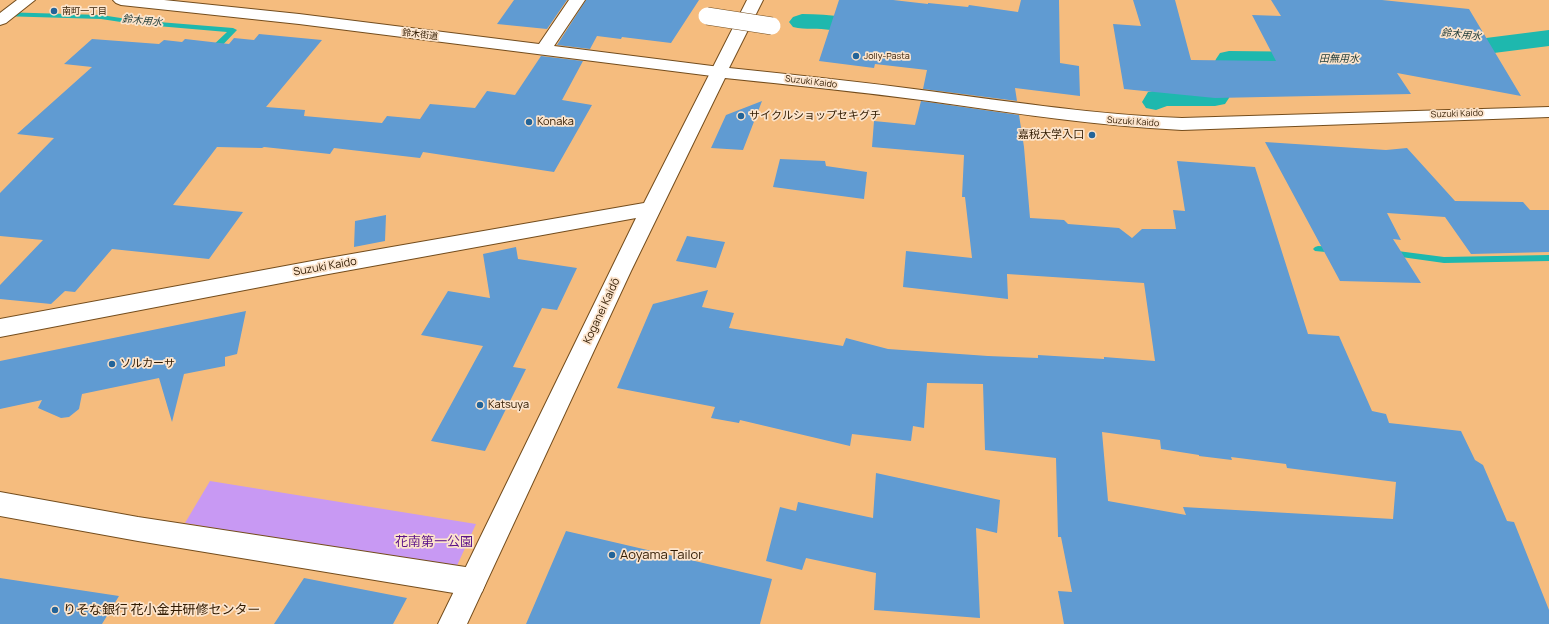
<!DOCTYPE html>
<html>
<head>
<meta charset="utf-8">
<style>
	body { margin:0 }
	canvas { display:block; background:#f5bc7e }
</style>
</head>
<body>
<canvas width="1549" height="624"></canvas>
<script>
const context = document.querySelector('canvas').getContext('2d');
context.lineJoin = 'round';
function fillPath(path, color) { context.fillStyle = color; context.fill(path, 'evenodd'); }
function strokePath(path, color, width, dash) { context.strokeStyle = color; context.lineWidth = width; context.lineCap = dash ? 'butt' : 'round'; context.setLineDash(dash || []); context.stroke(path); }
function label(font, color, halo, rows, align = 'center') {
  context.font = font + ' Manrope,"Noto Sans JP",sans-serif'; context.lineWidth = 3.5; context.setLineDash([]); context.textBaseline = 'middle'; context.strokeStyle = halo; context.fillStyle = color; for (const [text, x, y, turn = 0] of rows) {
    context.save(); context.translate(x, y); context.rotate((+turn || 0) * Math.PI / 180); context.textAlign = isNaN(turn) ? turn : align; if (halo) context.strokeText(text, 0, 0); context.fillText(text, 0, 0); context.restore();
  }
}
const green = new Path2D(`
	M 210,481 L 476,524 L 455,570 L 185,523 Z`);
const stream = new Path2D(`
	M 0,12 L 101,15 L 134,20 L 233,28 L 237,30 L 214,54 L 211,54 L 207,52 L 208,50 L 227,32 L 134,24 L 101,19 L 0,16 Z
	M 1318,246 L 1336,247 L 1341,250 L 1336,253 L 1315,251 L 1313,249 L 1315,247 Z
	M 1390,250 L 1444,257 L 1549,255 L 1549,261 L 1444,263 L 1387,255 L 1385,253 L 1387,251 Z`);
const canal = new Path2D(`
	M 802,14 C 831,14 859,18 887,25 L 891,30 L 887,35 C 869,40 849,32 831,30 C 818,28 806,30 793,27 L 789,22 L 793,17 Z
	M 1549,30 L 1549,46 L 1486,54 L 1443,57 L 1434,55 L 1430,49 L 1434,43 L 1443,41 L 1486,38 Z
	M 1229,51 L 1324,52 L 1333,54 L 1337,60 L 1333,66 L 1324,68 L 1239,67 L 1229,98 L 1225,104 L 1215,106 L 1167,106 L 1156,110 L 1146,108 L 1142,102 L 1148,92 L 1158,90 L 1204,90 L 1216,59 L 1220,53 Z`);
const building = new Path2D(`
	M 514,0 L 567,0 L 547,29 L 497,24 Z
	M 586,0 L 699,0 L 671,43 L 622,37 L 621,39 L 597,36 L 590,49 L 557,45 Z
	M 839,0 L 893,0 L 928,4 L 928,3 L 968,7 L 969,5 L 1018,12 L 1021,0 L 1059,0 L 1060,63 L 1079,66 L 1080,96 L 1015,88 L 1017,101 L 923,89 L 927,70 L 875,64 L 874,68 L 819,61 Z
	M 1133,0 L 1175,0 L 1191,60 L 1276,61 L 1252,15 L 1281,16 L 1271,0 L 1382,0 L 1469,9 L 1521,96 L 1397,73 L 1411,94 L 1215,98 L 1124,89 L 1113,24 L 1141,26 Z
	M 259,34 L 322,40 L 266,107 L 305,110 L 304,116 L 382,123 L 387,116 L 420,119 L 430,104 L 475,108 L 487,91 L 515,95 L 541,56 L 583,61 L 562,100 L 592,105 L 554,172 L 423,152 L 420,158 L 334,148 L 330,154 L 264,147 L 262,148 L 217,147 L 173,205 L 243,212 L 209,259 L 112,249 L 75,292 L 65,291 L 51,304 L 0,299 L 0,285 L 43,240 L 0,236 L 0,193 L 54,138 L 17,134 L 92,67 L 64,64 L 92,39 L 159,44 L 164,40 L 182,42 L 185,39 L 229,44 L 234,38 L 254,40 Z
	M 762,101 L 743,150 L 711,148 L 726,115 Z
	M 921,101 L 1019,115 L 1024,147 L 1030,218 L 1064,220 L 1068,224 L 1119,228 L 1132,238 L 1142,229 L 1176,229 L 1173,210 L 1185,211 L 1177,161 L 1255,167 L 1308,334 L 1339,336 L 1372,411 L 1386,414 L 1389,423 L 1461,431 L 1475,460 L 1483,465 L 1507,521 L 1514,522 L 1549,610 L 1549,624 L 1064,624 L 1058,591 L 1072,592 L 1061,537 L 1058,537 L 1056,458 L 985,450 L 983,384 L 927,383 L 924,428 L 913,426 L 911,441 L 852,434 L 850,446 L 740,420 L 739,423 L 711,418 L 715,407 L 617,388 L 653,304 L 708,290 L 702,307 L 734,313 L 729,328 L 843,346 L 846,338 L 888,349 L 988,356 L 1038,358 L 1038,355 L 1104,359 L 1104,357 L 1155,361 L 1144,283 L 1007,274 L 1008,299 L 903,287 L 906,251 L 972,258 L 965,197 L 962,197 L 964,155 L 872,147 L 874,121 L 915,125 ZM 1102,432 L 1160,440 L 1161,449 L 1199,455 L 1199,456 L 1232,460 L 1231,457 L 1286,464 L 1287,468 L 1396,482 L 1393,519 L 1183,507 L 1186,515 L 1108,501 Z
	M 1265,142 L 1386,150 L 1407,148 L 1455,201 L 1523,202 L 1530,210 L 1549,210 L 1549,252 L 1471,254 L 1445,217 L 1387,213 L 1401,240 L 1393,239 L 1421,283 L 1340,281 Z
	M 780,159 L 825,161 L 826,166 L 867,172 L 864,199 L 773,187 Z
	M 386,215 L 385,241 L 354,247 L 355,221 Z
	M 687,236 L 725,242 L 716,268 L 676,261 Z
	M 516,247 L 518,259 L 577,268 L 557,310 L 542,308 L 513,367 L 526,369 L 485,451 L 431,441 L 483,346 L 421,335 L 448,291 L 490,298 L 483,254 Z
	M 246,311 L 237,354 L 225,357 L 225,366 L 184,374 L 172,422 L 159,378 L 82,394 L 79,409 L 69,417 L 61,418 L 38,408 L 42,400 L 0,409 L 0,361 Z
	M 876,473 L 1000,500 L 997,533 L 976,528 L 980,618 L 874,610 L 876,573 L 806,558 L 802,570 L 766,561 L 780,507 L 796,511 L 798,502 L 873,518 Z
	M 566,531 L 772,579 L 760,624 L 526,624 Z
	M 0,578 L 119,596 L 102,624 L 0,624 Z
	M 304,578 L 407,598 L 393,624 L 274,624 Z`);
const minor = new Path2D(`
	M 17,0 L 35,0 L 6,23 L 0,25 L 0,13 Z
	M 113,0 L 164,0 L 299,14 L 539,44 L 569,0 L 585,0 L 554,46 L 720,67 L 726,68 L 728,72 L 726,76 L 720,77 L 299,24 L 121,5 L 116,3 Z
	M 0,492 L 138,517 L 472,568 L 482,572 L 486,582 L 482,592 L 472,596 L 138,541 L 0,516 Z`);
const major = new Path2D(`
	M 747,0 L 763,0 L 729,68 C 796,75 862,82 929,91 C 1013,102 1097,115 1182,118 L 1549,107 L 1549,117 L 1182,130 C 1097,126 1013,113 929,101 C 861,92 793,85 725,78 L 631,271 L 467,624 L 438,624 L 636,218 L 323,275 L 0,337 L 0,319 L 323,259 L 644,203 Z`);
const minorBridge = new Path2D(`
	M 707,16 L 772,26`);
const markers = [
	[54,11,4,"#236499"],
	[856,56,4,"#236499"],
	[741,116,4,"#236499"],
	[529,122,4,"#236499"],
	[1092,135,4,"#236499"],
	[112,364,4,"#236499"],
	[480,405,4,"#236499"],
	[612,555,4,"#236499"],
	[55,610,4,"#236499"]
];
const farPoinames = [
	["南町一丁目",62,11],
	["Jolly-Pasta",864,56]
];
const farStreetnames = [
	["鈴木街道",420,35,7],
	["Suzuki Kaido",811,82,7],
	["Suzuki Kaido",1457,114,-2],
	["Suzuki Kaido",1133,122,4]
];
const farWaternames = [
	["鈴木用水",142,21,5],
	["鈴木用水",1461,35,6],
	["田無用水",1339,59]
];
const poiNames = [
	["サイクルショップセキグチ",749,116],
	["Konaka",537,122],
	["嘉税大学入口",1084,135,"right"],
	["ソルカーサ",120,364],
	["Katsuya",488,405]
];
const streetNames = [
	["Suzuki Kaido",325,267,-10],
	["Koganei Kaidō",602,311,-65]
];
const nearParknames = [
	["花南第一公園",434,542]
];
const nearPoinames = [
	["Aoyama Tailor",620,555],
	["りそな銀行 花小金井研修センター",63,610]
];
fillPath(green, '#c899f3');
fillPath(stream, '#1eb8ae');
fillPath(canal, '#1eb8ae');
fillPath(building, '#609bd2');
strokePath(minor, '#744d1d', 2);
strokePath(major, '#744d1d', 2);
fillPath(minor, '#fff');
fillPath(major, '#fff');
strokePath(minorBridge, '#744d1d', 18, []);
strokePath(minorBridge, '#fff', 17);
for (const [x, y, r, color] of markers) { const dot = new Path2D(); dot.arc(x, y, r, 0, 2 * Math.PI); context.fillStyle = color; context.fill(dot); strokePath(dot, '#fce4cc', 1.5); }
label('9px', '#301a01', '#fce4cc', farPoinames, 'left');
label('9px', '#301a01', '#fce4cc', farStreetnames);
label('italic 10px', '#1e3b38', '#fce4cc', farWaternames);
label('11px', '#301a01', '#fce4cc', poiNames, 'left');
label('11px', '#301a01', '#fce4cc', streetNames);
label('13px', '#5c1289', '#fce4cc', nearParknames);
label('13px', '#301a01', '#fce4cc', nearPoinames, 'left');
</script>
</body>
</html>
